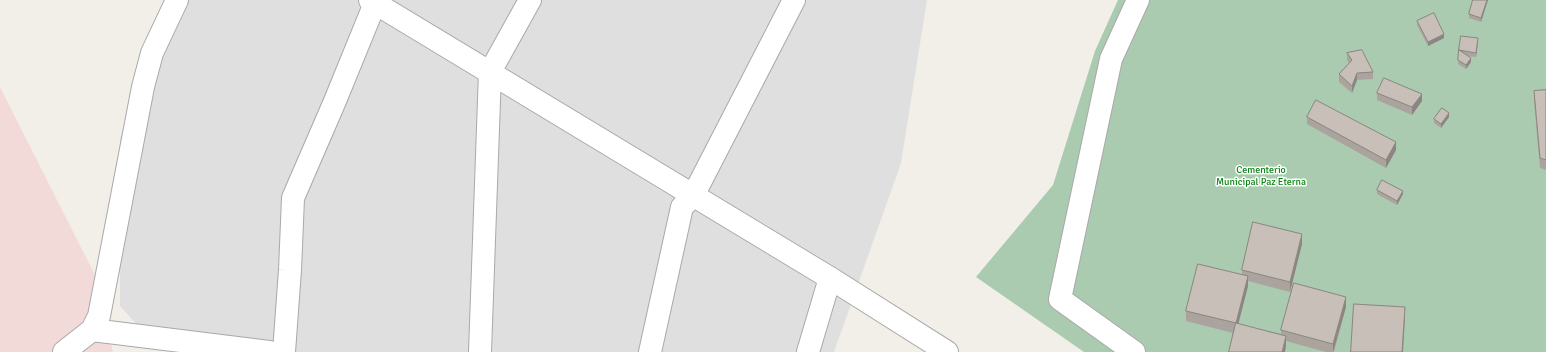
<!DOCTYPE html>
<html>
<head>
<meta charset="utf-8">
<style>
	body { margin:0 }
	canvas { display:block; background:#f2efe9 }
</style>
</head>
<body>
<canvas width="1546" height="352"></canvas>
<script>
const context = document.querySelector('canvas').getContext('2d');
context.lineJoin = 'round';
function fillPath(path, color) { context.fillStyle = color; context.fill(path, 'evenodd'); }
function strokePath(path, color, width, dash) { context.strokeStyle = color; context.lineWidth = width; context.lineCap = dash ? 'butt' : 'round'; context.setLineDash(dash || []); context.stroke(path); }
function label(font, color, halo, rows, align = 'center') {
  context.font = font + ' Signika,sans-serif'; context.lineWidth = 3; context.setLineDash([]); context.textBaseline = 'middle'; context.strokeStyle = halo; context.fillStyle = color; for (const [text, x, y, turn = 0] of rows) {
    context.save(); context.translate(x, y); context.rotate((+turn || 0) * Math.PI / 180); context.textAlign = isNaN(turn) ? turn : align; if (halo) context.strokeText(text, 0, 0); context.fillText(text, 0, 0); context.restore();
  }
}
const residential = new Path2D(`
	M 172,0 L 927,0 L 901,163 L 834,352 L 243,352 L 141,329 L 120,306 L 120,138 Z`);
const commercial = new Path2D(`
	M 0,87 L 97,279 L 113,352 L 0,352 Z`);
const cemetery = new Path2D(`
	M 1118,0 L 1546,0 L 1546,352 L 1084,352 L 976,277 L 1053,185 L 1095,51 Z`);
const minor = new Path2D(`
	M 370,0 L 830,278 L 947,352
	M 92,330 L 269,352
	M 64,352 L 92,330 L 99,316 L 143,87 L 152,53 L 177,0
	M 284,352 L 290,270 L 293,198 L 335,101 L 375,3
	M 480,352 L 490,72 L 530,0
	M 650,352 L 682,207 L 693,196 L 794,0
	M 808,352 L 830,278
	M 1134,352 L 1060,299 L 1111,59 L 1138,0`);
const wall = new Path2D(`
	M 1488,0 L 1481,22 L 1469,18 L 1469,14 Z
	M 1417,21 L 1444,38 L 1428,46 L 1417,25 Z
	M 1478,42 L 1476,57 L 1467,56 L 1471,62 L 1466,69 L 1458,64 L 1459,50 Z
	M 1347,53 L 1373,72 L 1373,79 L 1357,80 L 1352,93 L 1339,82 L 1339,74 L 1349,63 L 1347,60 Z
	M 1546,90 L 1546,170 L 1540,168 L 1534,101 L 1534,91 Z
	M 1377,93 L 1422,101 L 1412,115 L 1377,100 Z
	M 1307,117 L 1396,150 L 1386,168 L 1307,124 Z
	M 1449,117 L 1441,128 L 1434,123 L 1434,119 Z
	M 1377,190 L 1403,194 L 1397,205 L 1377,194 Z
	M 1302,244 L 1290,292 L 1248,281 L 1248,286 L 1238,324 L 1281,334 L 1281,330 L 1346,307 L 1334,352 L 1326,352 L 1286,341 L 1286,345 L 1285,352 L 1229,352 L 1233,333 L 1186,321 L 1186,311 L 1242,275 L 1242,270 Z`);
const shadedWall = new Path2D(`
	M 1487,0 L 1488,0 L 1481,22 L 1481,18 Z
	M 1444,34 L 1444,38 L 1428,46 L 1428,42 Z
	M 1478,38 L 1478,42 L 1476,57 L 1476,53 Z
	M 1471,58 L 1471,62 L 1466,69 L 1466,65 Z
	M 1357,73 L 1357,80 L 1352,93 L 1352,86 Z
	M 1422,94 L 1422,101 L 1412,115 L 1412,107 Z
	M 1449,113 L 1449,117 L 1441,128 L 1441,124 Z
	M 1396,142 L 1396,150 L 1386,168 L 1386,160 Z
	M 1403,191 L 1403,194 L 1397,205 L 1397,201 Z
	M 1302,234 L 1302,244 L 1290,292 L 1290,282 Z
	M 1248,276 L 1248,286 L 1236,333 L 1236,323 Z
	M 1346,297 L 1346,307 L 1333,352 L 1333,344 Z
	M 1405,307 L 1405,317 L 1403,352 L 1402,352 Z
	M 1286,336 L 1286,345 L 1285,352 L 1282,352 Z`);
const building = new Path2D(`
	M 1473,0 L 1487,0 L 1481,18 L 1469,14 Z
	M 1434,13 L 1444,34 L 1428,42 L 1417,21 Z
	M 1461,36 L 1478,38 L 1476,53 L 1459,50 Z
	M 1362,50 L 1373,72 L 1357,73 L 1352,86 L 1339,74 L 1352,60 L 1347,53 Z
	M 1459,50 L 1471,58 L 1466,65 L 1458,60 Z
	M 1384,78 L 1422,94 L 1412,107 L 1377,93 Z
	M 1546,90 L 1546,160 L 1540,158 L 1534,91 Z
	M 1316,100 L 1396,142 L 1386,160 L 1307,117 Z
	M 1442,108 L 1449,113 L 1441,124 L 1434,119 Z
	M 1382,180 L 1403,191 L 1397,201 L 1377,190 Z
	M 1253,222 L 1302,234 L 1290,282 L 1242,270 Z
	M 1198,264 L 1248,276 L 1236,323 L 1186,311 Z
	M 1294,283 L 1346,297 L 1333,344 L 1281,330 Z
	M 1354,304 L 1405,307 L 1402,352 L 1351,352 Z
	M 1236,323 L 1286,336 L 1282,352 L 1229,352 Z`);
const parkNames = [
	["Cementerio",1261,170],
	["Municipal Paz Eterna",1261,182]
];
fillPath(residential, '#e0dfdf');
fillPath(commercial, '#f2dad9');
fillPath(cemetery, '#aacbaf');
strokePath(minor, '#a9a9a9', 24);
strokePath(minor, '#fff', 22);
fillPath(wall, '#aba49e');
fillPath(shadedWall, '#8b8681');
fillPath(building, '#c7bfb8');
strokePath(building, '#8b8681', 1);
label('10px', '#0c8416', '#fff', parkNames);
</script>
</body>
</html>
